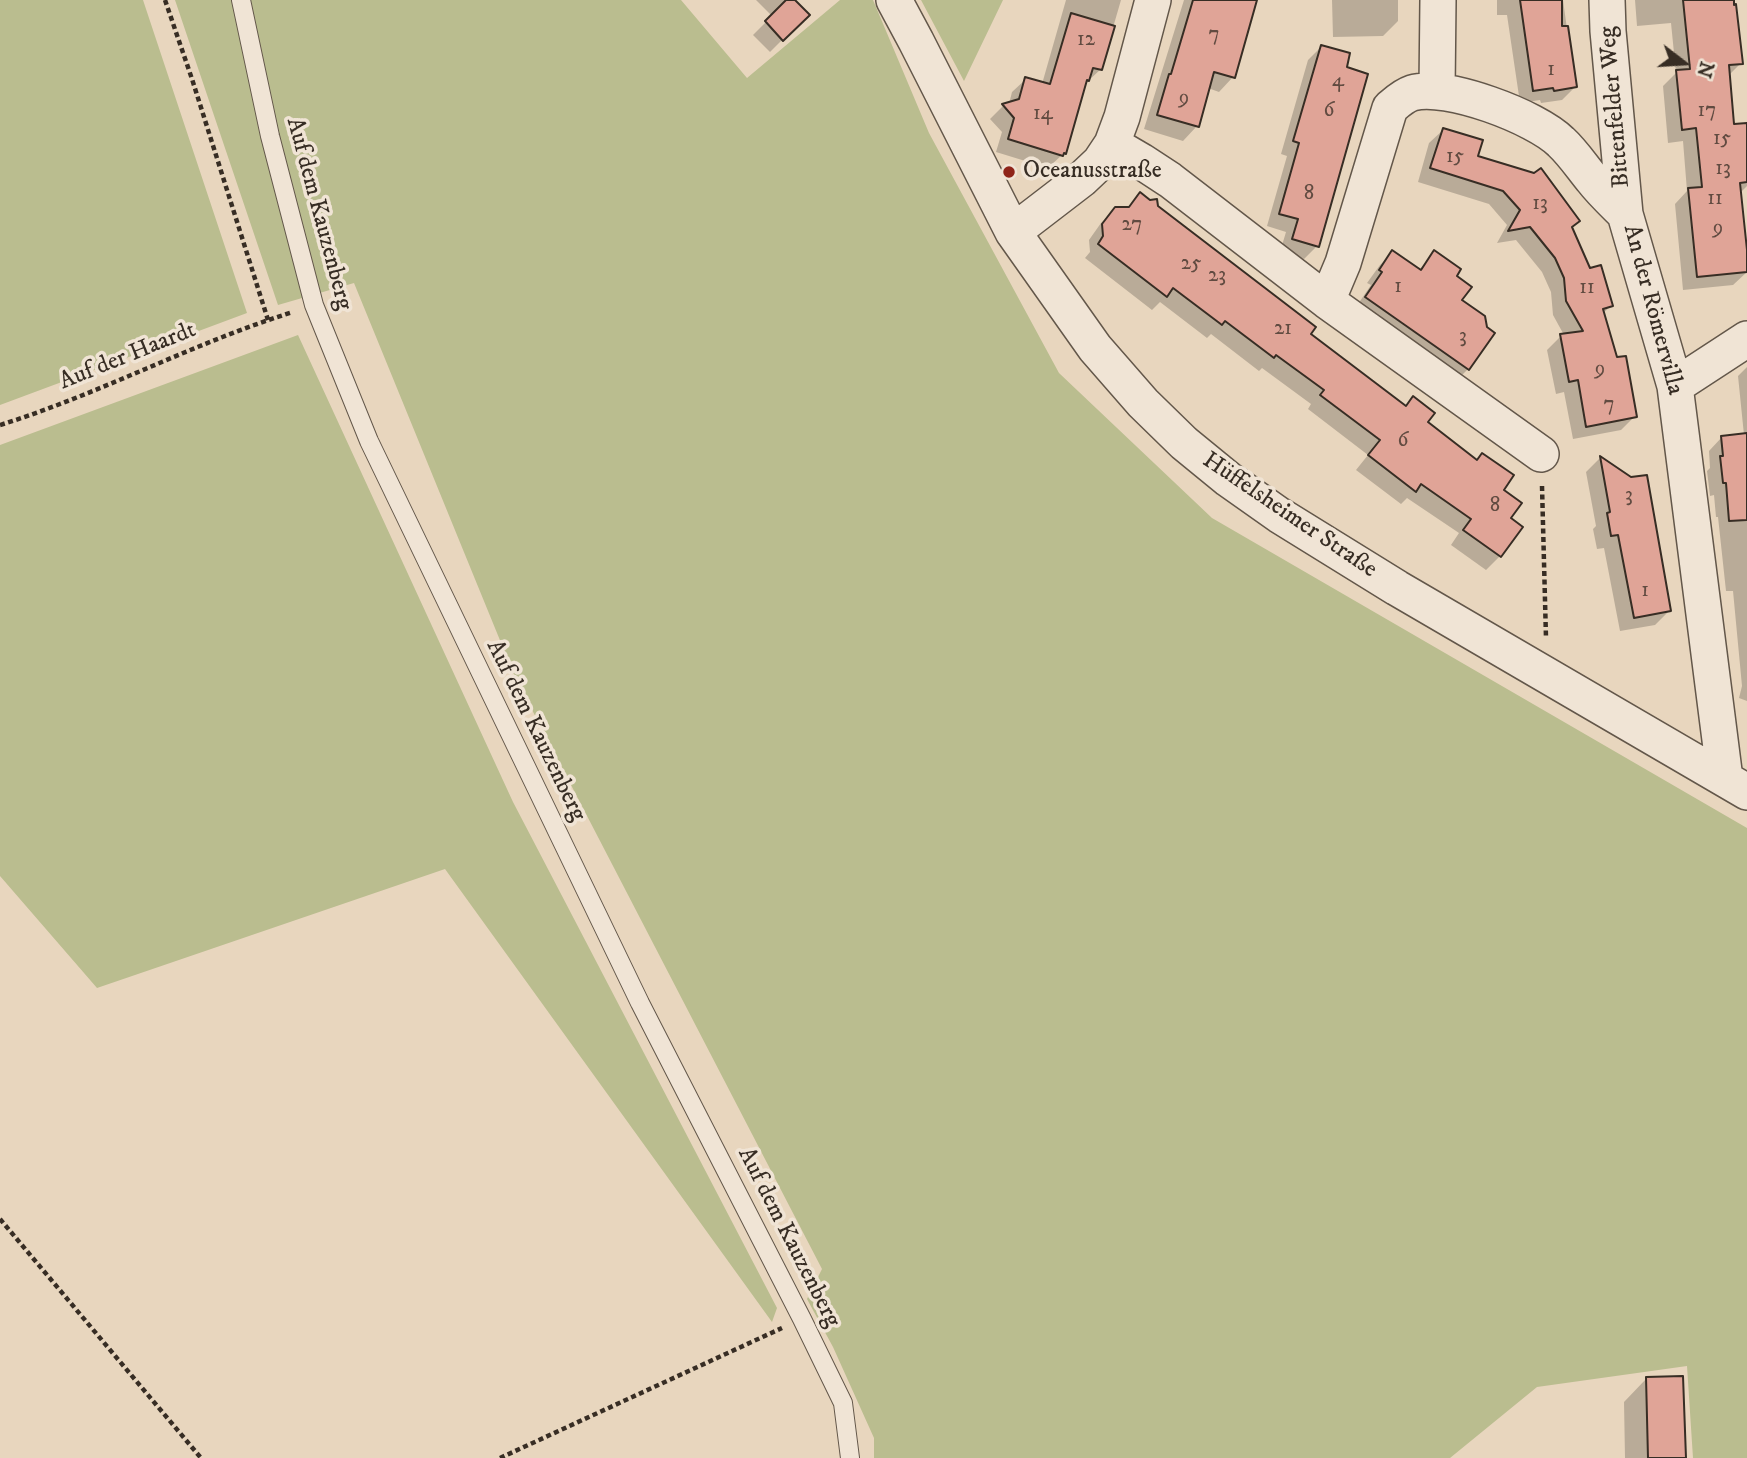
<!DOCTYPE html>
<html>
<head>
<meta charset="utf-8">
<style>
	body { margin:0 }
	#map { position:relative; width:1747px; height:1458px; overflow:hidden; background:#e8d6be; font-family:"IM FELL DW Pica",serif }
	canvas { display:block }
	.north { position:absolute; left:1649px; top:28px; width:70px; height:70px; -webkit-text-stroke:5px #f0e4d5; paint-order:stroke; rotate:107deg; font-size:19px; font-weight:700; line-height:28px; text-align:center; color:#372d24 }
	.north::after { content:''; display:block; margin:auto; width:24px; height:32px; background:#372d24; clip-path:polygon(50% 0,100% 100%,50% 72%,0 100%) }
</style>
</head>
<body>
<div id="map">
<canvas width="1747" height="1458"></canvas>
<div class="north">N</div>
</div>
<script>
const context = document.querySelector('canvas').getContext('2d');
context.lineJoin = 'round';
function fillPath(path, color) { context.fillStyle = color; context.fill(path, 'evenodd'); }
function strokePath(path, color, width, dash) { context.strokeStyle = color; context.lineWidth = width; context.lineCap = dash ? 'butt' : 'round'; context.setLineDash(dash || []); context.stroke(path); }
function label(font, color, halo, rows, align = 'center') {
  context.font = font + ' "IM FELL DW Pica",serif'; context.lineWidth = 7; context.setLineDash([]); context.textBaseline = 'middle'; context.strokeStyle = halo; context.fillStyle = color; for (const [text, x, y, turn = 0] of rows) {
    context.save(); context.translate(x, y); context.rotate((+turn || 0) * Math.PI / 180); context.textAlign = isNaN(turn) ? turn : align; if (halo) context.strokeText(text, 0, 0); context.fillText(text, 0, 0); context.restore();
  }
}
const green = new Path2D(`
	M 0,0 L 143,0 L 247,313 L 0,405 Z
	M 175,0 L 681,0 L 747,78 L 840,0 L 873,0 L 929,133 L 1059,373 L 1212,518 L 1747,828 L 1747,1458 L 1693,1458 L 1687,1366 L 1537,1387 L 1450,1458 L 874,1458 L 874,1438 L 833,1347 L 807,1299 L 822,1269 L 515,677 L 354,283 L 278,305 Z
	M 921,0 L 1003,0 L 964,81 Z
	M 298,335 L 513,802 L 777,1308 L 772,1322 L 445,869 L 97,988 L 0,876 L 0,445 Z`);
const shadow = new Path2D(`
	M 756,0 L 793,0 L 807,15 L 770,52 L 753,35 L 772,16 Z
	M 1066,0 L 1121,0 L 1101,69 L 1087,82 L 1085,82 L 1064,153 L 1048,168 L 996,152 L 1002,132 L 990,119 L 1003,106 L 1009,104 L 1012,92 L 1026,79 L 1042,84 Z
	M 1184,0 L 1255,0 L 1233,77 L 1219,92 L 1208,88 L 1197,126 L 1183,141 L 1144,129 Z
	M 1332,0 L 1398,0 L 1398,21 L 1383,36 L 1333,37 Z
	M 1497,0 L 1563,0 L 1575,87 L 1562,100 L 1541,103 L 1540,100 L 1520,103 L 1507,15 L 1497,15 Z
	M 1635,0 L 1732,0 L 1741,63 L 1728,76 L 1733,126 L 1747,129 L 1747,186 L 1739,194 L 1747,272 L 1733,285 L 1683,290 L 1675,204 L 1687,191 L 1683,141 L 1668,143 L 1663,86 L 1676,73 L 1671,23 L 1637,26 Z
	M 1321,47 L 1317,246 L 1304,259 L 1280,252 L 1286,232 L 1267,226 L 1287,156 L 1281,154 L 1308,60 Z
	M 1443,130 L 1476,157 L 1571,228 L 1589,270 L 1611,306 L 1602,314 L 1635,416 L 1621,430 L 1573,439 L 1564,392 L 1556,394 L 1547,350 L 1561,336 L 1564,335 L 1553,315 L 1551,292 L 1542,272 L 1516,240 L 1497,243 L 1507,225 L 1489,204 L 1418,182 L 1429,143 Z
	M 1140,195 L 1308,334 L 1404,407 L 1413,399 L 1425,423 L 1501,491 L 1508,519 L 1500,556 L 1486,570 L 1451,545 L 1459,533 L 1407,498 L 1401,504 L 1356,470 L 1368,455 L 1308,409 L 1311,404 L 1262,368 L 1259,371 L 1211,334 L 1207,338 L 1160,302 L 1152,310 L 1085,258 L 1090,252 L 1089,240 L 1101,223 L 1116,209 L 1126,209 Z
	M 1393,252 L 1419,270 L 1434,253 L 1454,276 L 1460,301 L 1485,328 L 1493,333 L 1468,369 L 1455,382 L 1354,310 L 1371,285 L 1367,283 L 1380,265 Z
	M 1747,367 L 1747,701 L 1739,698 L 1742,686 L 1733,591 L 1726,591 L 1718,517 L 1716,517 L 1714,495 L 1710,496 L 1707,471 L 1710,468 L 1709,451 L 1722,437 L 1744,435 L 1738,376 Z
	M 1600,458 L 1631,479 L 1669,611 L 1655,625 L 1620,631 L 1604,548 L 1597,549 L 1593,529 L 1596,526 L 1586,472 Z
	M 1646,1379 L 1684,1458 L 1625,1458 L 1624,1402 Z`);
const building = new Path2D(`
	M 786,0 L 795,0 L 810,15 L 783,41 L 765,21 Z
	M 1193,0 L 1257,0 L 1235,78 L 1214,72 L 1199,127 L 1157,115 L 1169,74 L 1171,74 Z
	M 1520,0 L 1562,0 L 1562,26 L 1568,26 L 1577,87 L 1554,91 L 1553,88 L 1533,91 Z
	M 1683,0 L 1734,0 L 1734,5 L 1736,4 L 1743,64 L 1729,65 L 1734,124 L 1747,123 L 1747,182 L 1740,183 L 1747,250 L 1747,272 L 1697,277 L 1688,188 L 1702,187 L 1696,128 L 1682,130 L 1676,70 L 1690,69 Z
	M 1071,13 L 1115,26 L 1102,70 L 1093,68 L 1089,81 L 1087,80 L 1066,154 L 1064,153 L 1063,156 L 1008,139 L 1014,118 L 1002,104 L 1019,99 L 1025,77 L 1050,84 Z
	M 1321,45 L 1350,53 L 1347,67 L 1368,74 L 1319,247 L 1292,239 L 1298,219 L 1279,214 L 1299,143 L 1293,141 Z
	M 1443,128 L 1483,140 L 1478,156 L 1534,173 L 1541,168 L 1580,221 L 1572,227 L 1590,268 L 1601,265 L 1613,306 L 1603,309 L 1617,357 L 1626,356 L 1637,417 L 1586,427 L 1578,380 L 1569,382 L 1560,334 L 1583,331 L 1566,301 L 1564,278 L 1555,258 L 1530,227 L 1508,231 L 1520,210 L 1503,191 L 1430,168 Z
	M 1140,192 L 1150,200 L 1157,199 L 1158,206 L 1316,327 L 1311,334 L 1406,406 L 1413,396 L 1435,413 L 1428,422 L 1477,460 L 1482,453 L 1514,475 L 1504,490 L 1522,503 L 1511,518 L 1523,527 L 1501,557 L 1463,530 L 1471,519 L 1421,484 L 1416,492 L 1368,455 L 1380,440 L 1320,395 L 1324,390 L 1276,355 L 1274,358 L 1225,321 L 1222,325 L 1173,288 L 1167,297 L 1098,244 L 1103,236 L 1102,224 L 1115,207 L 1129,207 Z
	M 1392,250 L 1421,270 L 1434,250 L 1461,269 L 1457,276 L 1472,287 L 1462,300 L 1485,316 L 1487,327 L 1495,333 L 1469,370 L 1365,297 L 1382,272 L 1379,270 Z
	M 1747,433 L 1747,520 L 1729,521 L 1726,483 L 1723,483 L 1720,456 L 1723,456 L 1721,436 Z
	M 1600,456 L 1631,477 L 1647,475 L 1671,611 L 1634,618 L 1618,535 L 1611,536 L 1607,513 L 1610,512 Z
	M 1683,1376 L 1686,1458 L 1648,1458 L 1646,1377 Z`);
const path = new Path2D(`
	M 165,0 L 192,79 L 268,320
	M 0,425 C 100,394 193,343 293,312
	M 1542,486 L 1546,638
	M 0,1219 L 201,1458
	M 500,1458 L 782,1328`);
const lane = new Path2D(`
	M 241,0 L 270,136 L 314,305 L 369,441 L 640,1003 L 802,1319 L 843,1403 L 850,1458`);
const street = new Path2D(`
	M 894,0 L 916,41 L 1013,232 L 1095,348 L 1143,403 L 1184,443 L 1228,479 L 1279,515 L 1397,588 L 1747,792
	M 1607,0 L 1608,31 L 1625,214 L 1675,386 L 1725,779
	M 1437,90 L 1438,0
	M 1112,144 L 1141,161 L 1170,180 L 1327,301 L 1541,454
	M 1013,232 L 1082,179 L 1100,162 L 1112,144 L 1122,117 L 1153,0
	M 1327,301 L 1343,263 L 1390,108 C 1397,102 1403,96 1412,93 C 1446,83 1536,117 1561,142 C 1573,153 1582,167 1592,179 C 1602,192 1614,203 1625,214
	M 1675,386 L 1747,339`);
const markers = [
	[1009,172,7,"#8f2418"]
];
const numberNames = [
	["7",1214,36],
	["12",1086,41],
	["1",1551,71],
	["4",1338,82],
	["9",1184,100],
	["6",1329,112],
	["17",1707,112],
	["14",1043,115],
	["15",1722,140],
	["15",1455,158],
	["13",1723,170],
	["8",1309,195],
	["11",1715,200],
	["13",1540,205],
	["27",1132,226],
	["9",1718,230],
	["25",1191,265],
	["23",1217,277],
	["1",1398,288],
	["11",1587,289],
	["21",1283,330],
	["3",1463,338],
	["9",1600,371],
	["7",1609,406],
	["6",1403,442],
	["3",1629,497],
	["8",1495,507],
	["1",1645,592]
];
const streetNames = [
	["Bittenfelder Weg",1616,107,-95],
	["Auf dem Kauzenberg",318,214,75],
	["An der Römervilla",1652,310,75],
	["Auf der Haardt",128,357,-22],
	["Hüffelsheimer Straße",1289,516,34],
	["Auf dem Kauzenberg",535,731,64],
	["Auf dem Kauzenberg",788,1238,63]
];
const poiNames = [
	["Oceanusstraße",1023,172]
];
fillPath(green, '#babd8f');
fillPath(shadow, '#0003');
fillPath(building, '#e0a497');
strokePath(building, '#372d24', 2);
strokePath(lane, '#63574a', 20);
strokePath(street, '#63574a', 38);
strokePath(path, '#372d24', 4.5, [5, 3.5]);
strokePath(lane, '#f0e4d5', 18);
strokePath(street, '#f0e4d5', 35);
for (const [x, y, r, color] of markers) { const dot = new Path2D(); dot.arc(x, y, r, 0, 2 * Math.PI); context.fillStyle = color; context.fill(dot); strokePath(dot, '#f0e4d5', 2.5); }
label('21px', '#614b41', null, numberNames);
label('24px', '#372d24', '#f0e4d5', streetNames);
label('24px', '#372d24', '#f0e4d5', poiNames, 'left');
</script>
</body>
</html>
